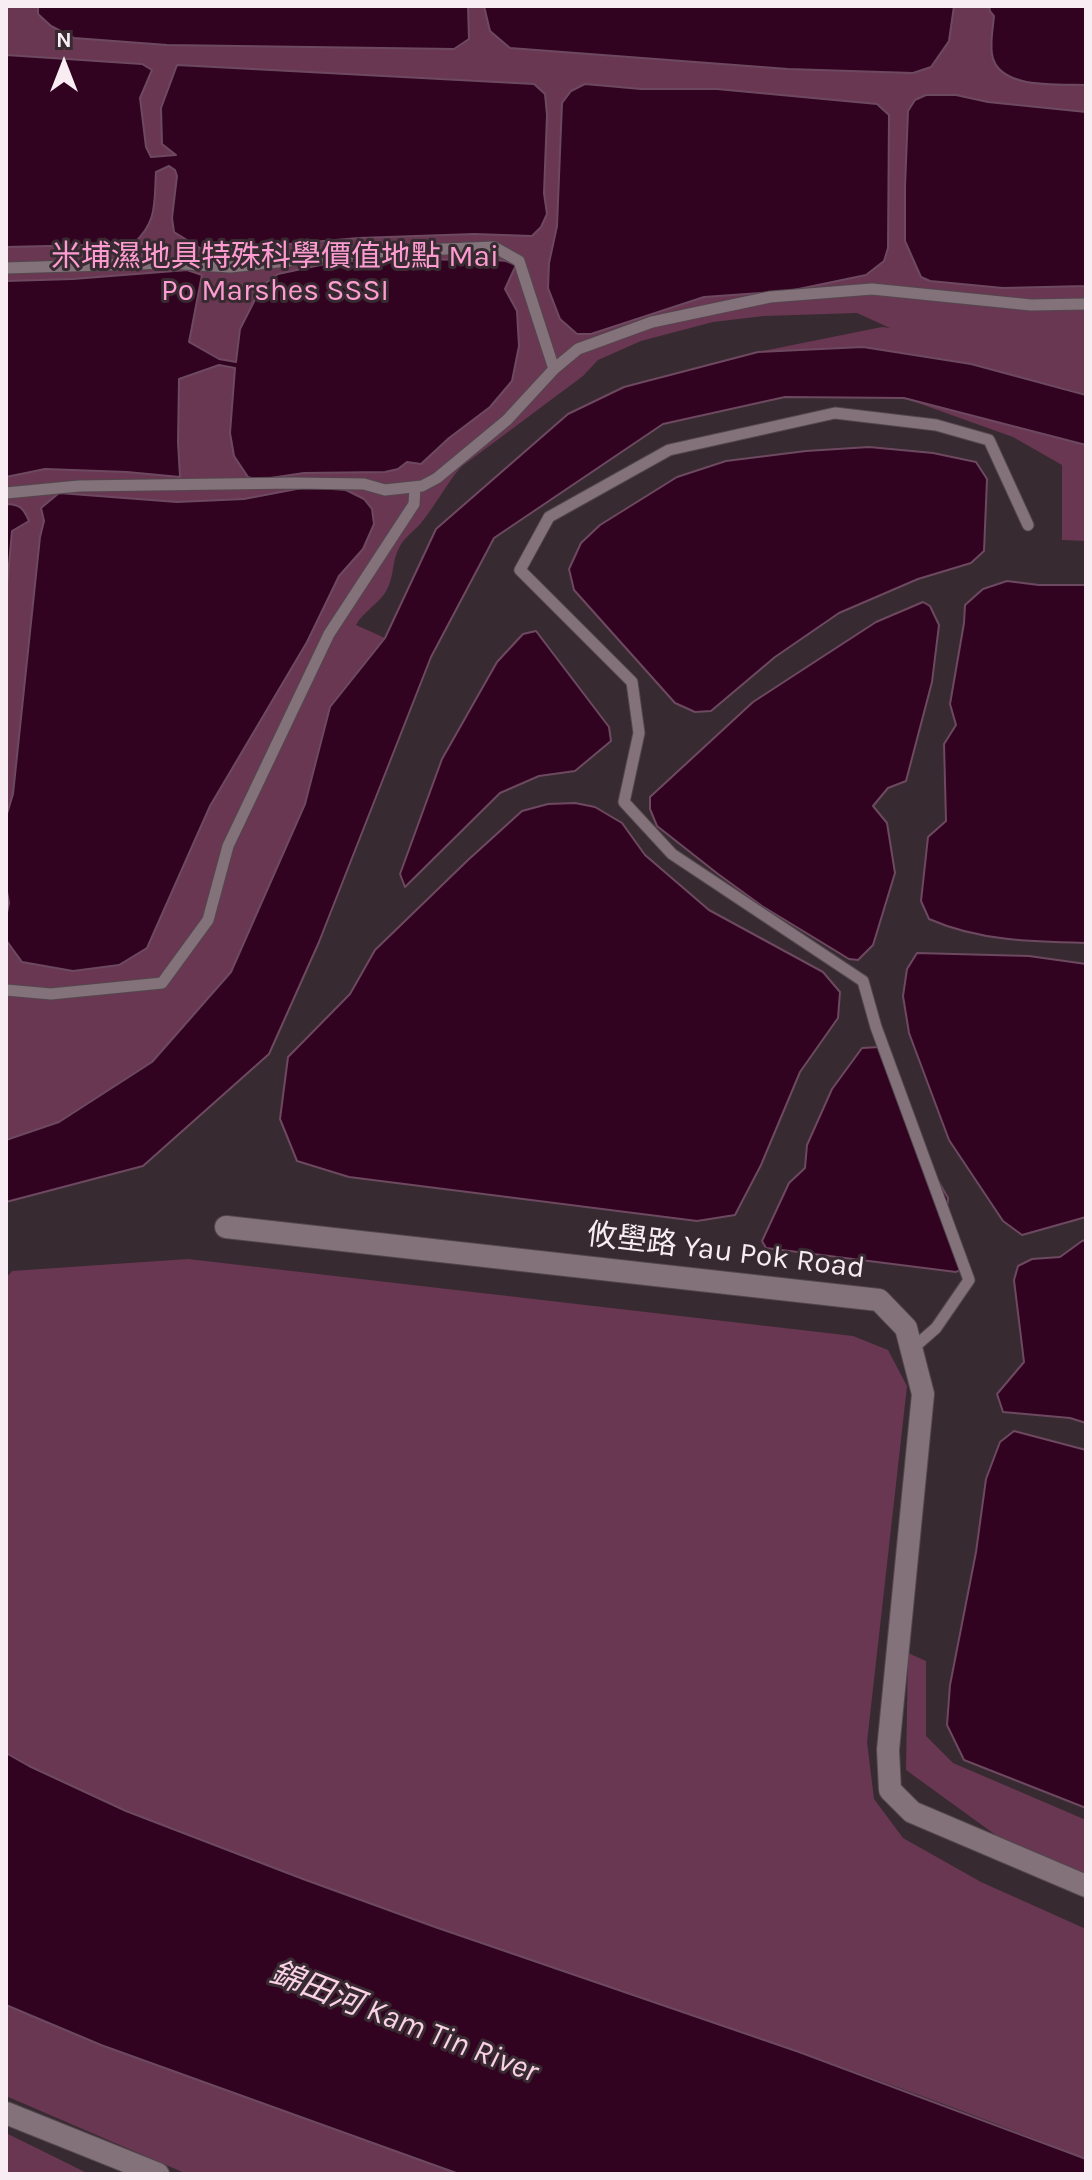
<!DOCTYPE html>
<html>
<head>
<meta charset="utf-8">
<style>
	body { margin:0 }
	#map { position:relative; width:1092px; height:2180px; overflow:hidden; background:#382a31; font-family:Karla,sans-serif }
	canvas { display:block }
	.frame { position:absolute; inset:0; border:8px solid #f7edf2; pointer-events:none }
	.north { position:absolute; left:24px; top:24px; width:80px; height:80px; -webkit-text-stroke:6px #382a31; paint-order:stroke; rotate:0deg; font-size:22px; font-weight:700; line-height:32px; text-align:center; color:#f7edf2 }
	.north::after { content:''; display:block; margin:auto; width:28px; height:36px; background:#f7edf2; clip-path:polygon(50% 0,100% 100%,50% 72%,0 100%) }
</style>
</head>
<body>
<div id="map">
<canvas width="1092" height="2180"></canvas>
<div class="frame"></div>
<div class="north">N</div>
</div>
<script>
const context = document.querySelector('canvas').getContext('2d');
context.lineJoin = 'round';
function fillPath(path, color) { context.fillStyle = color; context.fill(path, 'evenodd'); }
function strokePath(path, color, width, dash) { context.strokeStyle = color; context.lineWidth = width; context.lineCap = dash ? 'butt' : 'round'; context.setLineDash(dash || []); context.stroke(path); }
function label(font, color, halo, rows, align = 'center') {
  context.font = font + ' Karla,"Noto Sans TC",sans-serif'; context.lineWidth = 6; context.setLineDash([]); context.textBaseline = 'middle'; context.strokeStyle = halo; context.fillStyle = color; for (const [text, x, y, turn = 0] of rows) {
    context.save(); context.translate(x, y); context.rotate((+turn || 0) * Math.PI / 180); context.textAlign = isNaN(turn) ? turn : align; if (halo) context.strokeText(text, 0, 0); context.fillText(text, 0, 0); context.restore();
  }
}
const green = new Path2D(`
	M 6,6 L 1086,6 L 1086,394 L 971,364 L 863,347 L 758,352 L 882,327 L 890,328 L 857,313 L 764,316 L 713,322 L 641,341 L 598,360 L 583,376 L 461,467 C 446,484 436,505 421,523 C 414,531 405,537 400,546 C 391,561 395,578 385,593 C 377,605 364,611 356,625 L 385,638 L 330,707 L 305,804 L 231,972 L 152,1062 L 59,1122 L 6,1140 Z
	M 904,398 L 1086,445 L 1086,541 L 1062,540 L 1062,465 L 1013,437 Z
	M 188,1259 L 853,1336 L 888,1350 L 907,1386 L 867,1742 L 874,1799 L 903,1838 L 981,1882 L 1086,1929 L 1086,2159 C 849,2063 604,1988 363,1901 C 304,1880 246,1857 188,1835 C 126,1811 63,1786 6,1753 L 6,1278 L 12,1271 Z
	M 908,1653 L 926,1661 L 926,1736 L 953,1763 L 1086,1820 L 1086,1874 L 997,1836 L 906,1770 Z
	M 6,2005 L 101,2045 L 459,2174 L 187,2174 L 6,2096 Z
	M 6,2133 L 89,2174 L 6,2174 Z`);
const water = new Path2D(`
	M 38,6 L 468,6 L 469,39 L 454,49 L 167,45 L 74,38 L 51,26 L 38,14 Z
	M 484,6 L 954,6 L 949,41 L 931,67 L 913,73 L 788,69 L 510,48 L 490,31 Z
	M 989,6 L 1086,6 L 1086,85 C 1059,84 997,90 992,54 C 990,41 993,28 994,16 L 990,11 Z
	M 6,55 L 142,64 L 152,70 L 140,98 L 146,147 L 151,157 L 176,155 L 162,144 L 161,108 L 177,65 L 534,84 L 545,94 L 547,115 L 544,193 L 547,214 L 541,227 L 532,236 L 474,234 L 359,238 L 218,250 L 200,248 L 174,232 L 172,218 L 177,176 L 175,170 L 169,166 L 156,172 C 154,202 158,222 133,244 L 6,247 Z
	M 585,84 L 641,89 L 717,89 L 877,104 L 889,115 L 888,248 L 884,261 L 866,275 L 789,291 L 704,297 L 591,334 L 577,334 L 560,319 L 548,288 L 549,263 L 557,226 L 562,103 L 571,91 Z
	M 926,95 L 956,95 L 988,102 L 1086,112 L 1086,286 L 1003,288 L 930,281 L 921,277 L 905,241 L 905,187 L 908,111 L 915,100 Z
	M 375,259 L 495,260 L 506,261 L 516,265 L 505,289 L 517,311 L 519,346 L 512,381 L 490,407 L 449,438 L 421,464 L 407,462 L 398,469 L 385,472 L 304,473 L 257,480 L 248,477 L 234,456 L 230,433 L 235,368 L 219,365 L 179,379 L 178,442 L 180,477 L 127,472 L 45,469 L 6,477 L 6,281 L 73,279 L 187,270 L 202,275 L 189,342 L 219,359 L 236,362 L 240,329 L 262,286 L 278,274 L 325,264 Z
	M 863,347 L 971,364 L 1086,395 L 1086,445 L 904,398 L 785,397 L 663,424 L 494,538 L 431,657 L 319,942 L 269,1054 L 143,1166 L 6,1202 L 6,1140 L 59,1122 L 152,1062 L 231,972 L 305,804 L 330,707 L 385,638 L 436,529 L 568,414 L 624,387 L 758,352 Z
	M 869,447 L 933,453 L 976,462 L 987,479 L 984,551 L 971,563 L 918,579 L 839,613 L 775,657 L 711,711 L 695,712 L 675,703 L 574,590 L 569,569 L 581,543 L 600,525 L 677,477 L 726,461 L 806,451 Z
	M 307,487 L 346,490 L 364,499 L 372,509 L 374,524 L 363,549 L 339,576 L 307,642 L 210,806 L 147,948 L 119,965 L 73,971 L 22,962 L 6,940 L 6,917 L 9,903 L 6,886 L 6,817 L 13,794 L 40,537 L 44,521 L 41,508 L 59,493 L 177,502 L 244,499 Z
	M 6,504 C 20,504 24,509 29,521 L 12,531 L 6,597 Z
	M 1007,581 L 1039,585 L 1086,585 L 1086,943 C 1033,942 979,941 929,919 L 921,901 L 928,837 L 946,821 L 944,744 L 956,725 L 950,704 L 964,623 L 965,605 L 983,589 Z
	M 923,602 L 930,606 L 939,625 L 932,682 L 906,781 L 888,788 L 873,806 L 887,823 L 895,873 L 873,945 L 858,960 L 849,959 L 762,906 L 718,874 L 657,826 L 650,809 L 650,797 L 753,702 L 876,622 Z
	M 536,631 L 609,727 L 611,741 L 575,771 L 539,776 L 500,793 L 405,887 L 400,874 L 442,759 L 497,662 L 523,634 Z
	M 575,803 L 595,807 L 622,823 L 645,855 L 709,910 L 823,972 L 840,992 L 838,1018 L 800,1072 L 761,1165 L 735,1215 L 697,1221 L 349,1177 L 297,1161 L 280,1119 L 288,1057 L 350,994 L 375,950 L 468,860 L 522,811 L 548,804 Z
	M 917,953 L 1029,956 L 1086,964 L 1086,1217 L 1022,1235 L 1003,1221 L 949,1140 L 909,1033 L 903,996 L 907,969 Z
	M 880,1047 L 936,1177 L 948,1198 L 947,1208 L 963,1268 L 956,1272 L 766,1248 L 762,1241 L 789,1183 L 805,1168 L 807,1145 L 832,1089 L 862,1048 Z
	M 1086,1240 L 1086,1423 L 1070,1418 L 1003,1412 L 997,1394 L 1024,1362 L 1014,1280 L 1018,1266 L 1032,1259 L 1060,1257 L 1082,1241 Z
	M 1014,1431 L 1086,1450 L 1086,1808 L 964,1760 L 947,1725 L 950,1685 L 976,1552 L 986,1479 L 1000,1442 Z
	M 6,1753 L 29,1766 L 126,1811 L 303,1879 L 435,1927 L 799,2052 L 1062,2150 L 1086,2159 L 1086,2174 L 459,2174 L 101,2045 L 6,2005 Z`);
const service = new Path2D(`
	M 6,268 L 169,263 L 230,267 L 372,252 L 494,247 L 519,261 L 554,369
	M 6,493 L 79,486 L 294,483 L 364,484 L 385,490 L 422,486 L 437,478 L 507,420 L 554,369 L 578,349 L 652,322 L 770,297 L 872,289 L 1031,305 L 1086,304
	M 6,990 L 51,994 L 162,983 L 208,920 L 228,846 L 329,634 L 414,504 L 415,487
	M 912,1349 L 936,1328 L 969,1280 L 876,1027 L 863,981 L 672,854 L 624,802 L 639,733 L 632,682 L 520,570 L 549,517 L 669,450 L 835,413 L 936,425 L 989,440 L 1028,525`);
const minor = new Path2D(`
	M 226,1227 L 879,1300 L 906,1328 L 923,1394 L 888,1750 L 890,1790 L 912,1812 L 1086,1886
	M 6,2113 L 158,2174`);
const parkNames = [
	["米埔濕地具特殊科學價值地點 Mai",275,257],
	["Po Marshes SSSI",275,291]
];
const streetNames = [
	["攸壆路 Yau Pok Road",726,1252,7]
];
const waterNames = [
	["錦田河 Kam Tin River",404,2023,21]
];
fillPath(green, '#6a3753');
fillPath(water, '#320321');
strokePath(water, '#6d4960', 2);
strokePath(service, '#53474d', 13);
strokePath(minor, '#53474d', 24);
strokePath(service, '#83727a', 11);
strokePath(minor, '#83727a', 22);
label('30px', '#fe9bd1', '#382a31', parkNames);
label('30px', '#f7edf2', '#382a31', streetNames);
label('italic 32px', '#fad1e5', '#382a31', waterNames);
</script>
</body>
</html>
